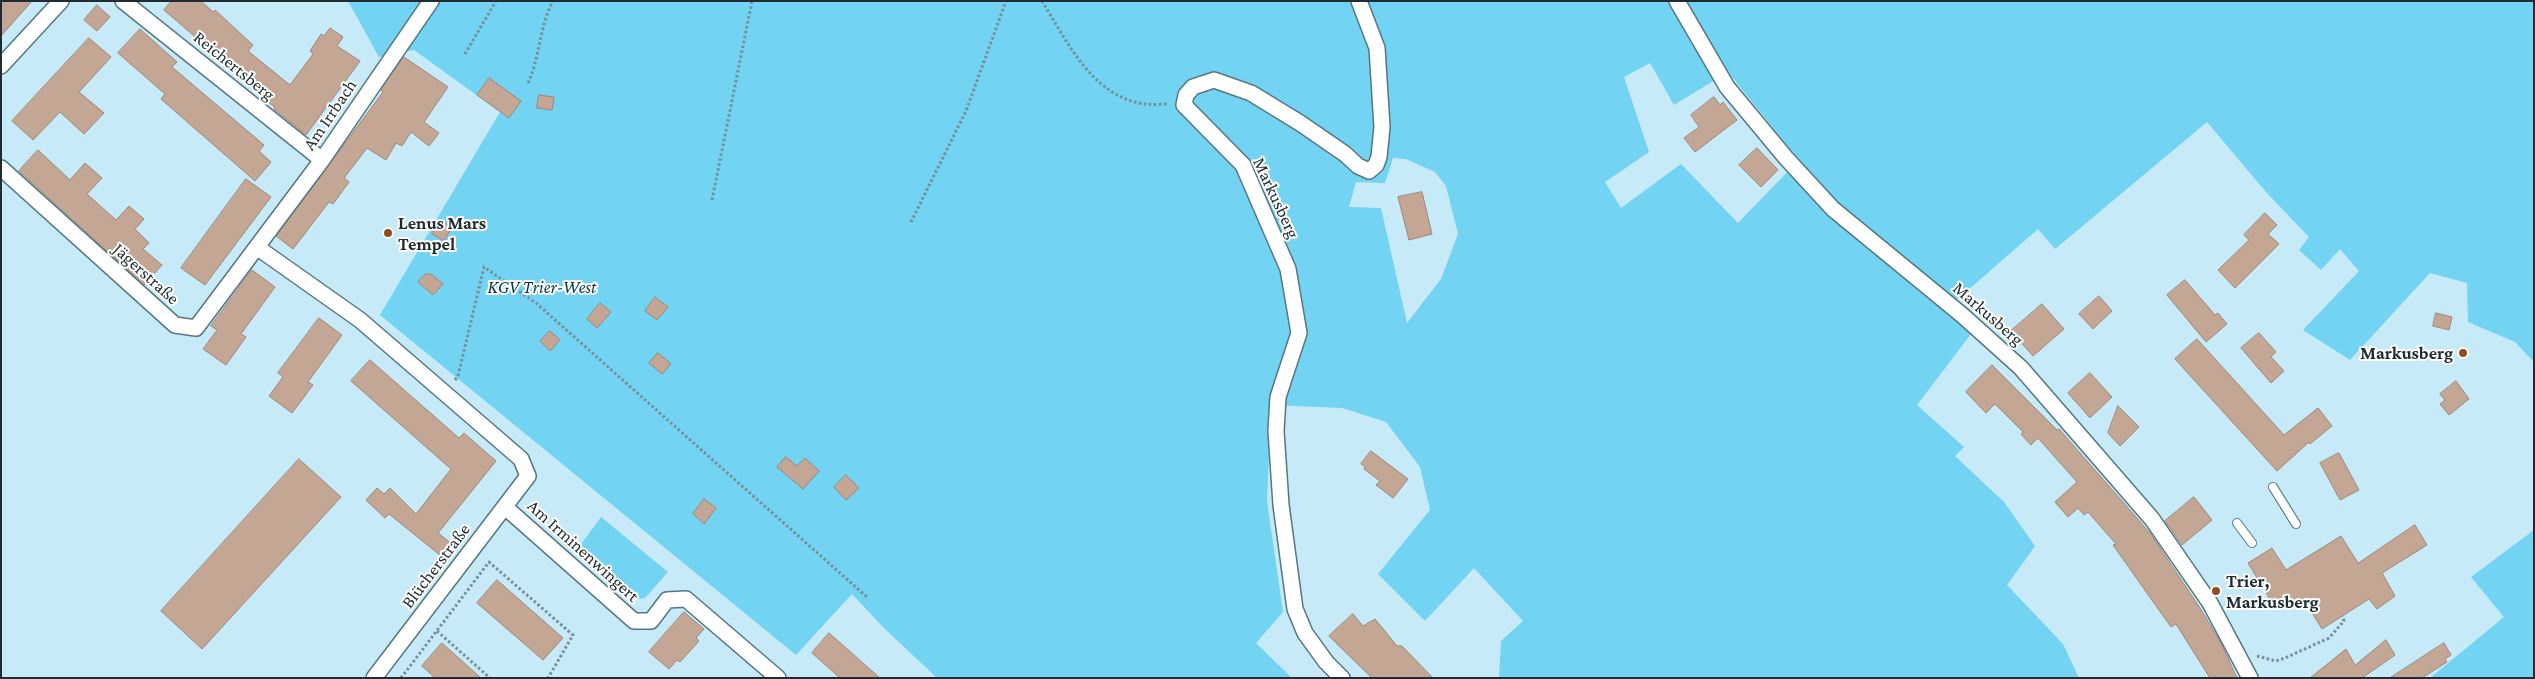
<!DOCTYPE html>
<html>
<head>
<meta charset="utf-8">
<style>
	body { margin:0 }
	#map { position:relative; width:2535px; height:679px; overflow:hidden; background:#c6eaf7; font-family:"Crimson Pro",serif }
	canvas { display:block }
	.frame { position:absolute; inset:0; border:2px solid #1f2d32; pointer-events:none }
</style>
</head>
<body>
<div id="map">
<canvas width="2535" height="679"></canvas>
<div class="frame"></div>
</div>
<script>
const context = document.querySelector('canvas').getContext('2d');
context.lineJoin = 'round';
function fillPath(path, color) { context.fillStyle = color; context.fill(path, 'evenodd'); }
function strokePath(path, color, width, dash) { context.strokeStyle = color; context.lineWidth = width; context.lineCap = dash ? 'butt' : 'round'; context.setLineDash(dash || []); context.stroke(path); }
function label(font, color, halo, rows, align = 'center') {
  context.font = font + ' "Crimson Pro",serif'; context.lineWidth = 4; context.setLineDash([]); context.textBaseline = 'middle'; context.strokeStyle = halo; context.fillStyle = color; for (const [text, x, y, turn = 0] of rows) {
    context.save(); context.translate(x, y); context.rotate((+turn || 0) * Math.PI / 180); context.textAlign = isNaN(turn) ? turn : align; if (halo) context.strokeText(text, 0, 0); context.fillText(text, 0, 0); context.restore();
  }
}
const green = new Path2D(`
	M 348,1 L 2534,1 L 2534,362 L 2515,342 L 2468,322 L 2467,283 L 2430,273 L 2350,360 L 2303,330 L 2359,271 L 2340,249 L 2321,270 L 2299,250 L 2309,237 L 2266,192 L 2207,122 L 2055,249 L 2038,229 L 1945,310 L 1971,334 L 1917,405 L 1964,447 L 1955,456 L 2004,502 L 2035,546 L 2007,585 L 2063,644 L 2079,678 L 1499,678 L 1501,641 L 1523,621 L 1474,568 L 1425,621 L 1378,574 L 1430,510 L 1420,467 L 1386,422 L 1342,408 L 1271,405 L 1267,501 L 1283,612 L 1256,643 L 1292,678 L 937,678 L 883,627 L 852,594 L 796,655 L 380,315 L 500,112 L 414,50 L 379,57 ZM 1650,63 L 1674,105 L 1728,72 L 1799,160 L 1738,223 L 1681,164 L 1621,208 L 1605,182 L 1649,152 L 1624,77 ZM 1393,158 L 1406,159 L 1435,172 L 1446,186 L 1458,234 L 1441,279 L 1407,323 L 1381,208 L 1349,207 L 1356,182 L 1385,183 Z
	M 601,517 L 668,572 L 645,598 L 639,599 L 579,547 Z
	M 2534,530 L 2534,678 L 2430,678 L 2504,617 L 2471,577 Z`);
const building = new Path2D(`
	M 1,1 L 32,1 L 1,36 Z
	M 172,1 L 201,1 L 213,12 L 215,10 L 253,45 L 248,51 L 290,85 L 313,54 L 310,51 L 321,34 L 324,36 L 330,28 L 343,37 L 337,46 L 360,61 L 306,135 L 274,109 L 275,107 L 257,94 L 259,92 L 164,10 Z
	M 97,5 L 110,17 L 97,31 L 84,20 Z
	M 140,29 L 177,62 L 172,67 L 264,145 L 259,151 L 271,162 L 255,181 L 161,99 L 165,94 L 118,53 Z
	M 89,38 L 111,57 L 79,92 L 104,113 L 84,134 L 60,112 L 33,140 L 12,121 Z
	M 404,57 L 448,87 L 424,122 L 439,133 L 429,146 L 411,132 L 402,146 L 396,143 L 386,160 L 367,148 L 344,178 L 349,182 L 333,204 L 329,202 L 293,249 L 276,236 L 383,92 L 381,90 Z
	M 489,78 L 521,101 L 509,118 L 477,95 Z
	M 539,95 L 554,97 L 552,110 L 537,108 Z
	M 1714,97 L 1720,105 L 1723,102 L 1737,120 L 1695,152 L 1684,138 L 1699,127 L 1691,115 Z
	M 1757,148 L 1778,170 L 1761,187 L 1739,165 Z
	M 38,150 L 70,180 L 85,163 L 102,178 L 87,194 L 116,220 L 129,206 L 144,219 L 135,229 L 149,243 L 143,249 L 162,265 L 144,285 L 19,171 Z
	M 246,179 L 271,197 L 205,285 L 181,268 Z
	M 1422,192 L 1432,234 L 1409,240 L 1398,197 Z
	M 2265,213 L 2277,225 L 2268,234 L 2279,244 L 2235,288 L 2218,270 L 2249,240 L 2244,235 Z
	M 440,220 L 452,227 L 444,241 L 432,234 Z
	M 252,270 L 275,287 L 241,334 L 246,337 L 226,365 L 203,349 L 217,330 L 211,326 Z
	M 426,274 L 431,274 L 443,284 L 433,295 L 418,282 Z
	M 2185,280 L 2215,315 L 2218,313 L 2227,324 L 2206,342 L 2167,295 Z
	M 2099,296 L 2112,311 L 2093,329 L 2079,314 Z
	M 655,297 L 668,307 L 657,320 L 645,311 Z
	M 600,303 L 611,312 L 597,328 L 587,319 Z
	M 2042,304 L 2064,329 L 2033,356 L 2011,331 Z
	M 2436,313 L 2452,317 L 2449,330 L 2433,326 Z
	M 319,318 L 342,335 L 308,382 L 313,385 L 292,413 L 269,396 L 283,377 L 278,373 Z
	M 550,331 L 560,340 L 550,351 L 540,341 Z
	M 2259,333 L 2276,352 L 2271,357 L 2284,371 L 2271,383 L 2241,348 Z
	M 2197,339 L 2284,435 L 2318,408 L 2332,426 L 2310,444 L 2309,442 L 2277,471 L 2175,359 Z
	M 658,353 L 671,364 L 662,374 L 649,363 Z
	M 370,360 L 459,438 L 464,433 L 496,461 L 438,533 L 452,544 L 441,556 L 389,514 L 385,518 L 366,500 L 377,488 L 384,494 L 390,488 L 416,514 L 451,469 L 351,381 Z
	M 1992,365 L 2057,430 L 2059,429 L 2150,533 L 2200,608 L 2221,643 L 2237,678 L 2210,678 L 2176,624 L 2171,627 L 2113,545 L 2116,544 L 2088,512 L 2084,515 L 2078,508 L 2068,517 L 2055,502 L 2077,482 L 2038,438 L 2031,445 L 2021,434 L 2023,432 L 1995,404 L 1986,413 L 1966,392 Z
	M 2090,373 L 2112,397 L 2090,418 L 2068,393 Z
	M 2456,381 L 2469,399 L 2449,415 L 2440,404 L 2445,400 L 2440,394 Z
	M 2118,406 L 2139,427 L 2120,446 L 2108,433 Z
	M 1371,451 L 1408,479 L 1393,498 L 1376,485 L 1380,481 L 1364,469 L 1365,467 L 1361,464 Z
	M 2339,453 L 2359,490 L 2340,500 L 2320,463 Z
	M 786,457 L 797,466 L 805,458 L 819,471 L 803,489 L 777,467 Z
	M 299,459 L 341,497 L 202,649 L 161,611 Z
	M 846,475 L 859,488 L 846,500 L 834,487 Z
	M 2194,497 L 2212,520 L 2182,545 L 2165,521 Z
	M 704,499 L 716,508 L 704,524 L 693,514 Z
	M 2415,525 L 2427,545 L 2382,573 L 2395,596 L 2377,609 L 2369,599 L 2322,629 L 2303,598 L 2287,608 L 2281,599 L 2273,604 L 2248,563 L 2272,548 L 2286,570 L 2341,536 L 2358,563 Z
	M 497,580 L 563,638 L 543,660 L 477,603 Z
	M 684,612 L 704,629 L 696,638 L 699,641 L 680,662 L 677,660 L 669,669 L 649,652 Z
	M 1353,614 L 1363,626 L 1375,619 L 1397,646 L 1402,646 L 1433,678 L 1372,678 L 1329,636 Z
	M 829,633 L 880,678 L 840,678 L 812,653 Z
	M 2386,640 L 2395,655 L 2362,678 L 2310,678 L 2346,649 L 2355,665 Z
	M 442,643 L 481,678 L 435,678 L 422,666 Z
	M 2444,643 L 2451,655 L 2445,659 L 2447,662 L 2422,678 L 2390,678 Z`);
const path = new Path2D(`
	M 1042,1 C 1067,41 1092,97 1145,104 C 1152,105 1161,104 1168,104
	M 465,54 L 496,1
	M 528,83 C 540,57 539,27 553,1
	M 712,200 L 752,1
	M 911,222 L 966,111 L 1006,1
	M 455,380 L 458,376 L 484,267 L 536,303 L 867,597
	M 437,631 L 490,678
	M 2257,656 L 2276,661 L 2285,658 L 2329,638 L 2344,621 L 2342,616
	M 401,678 L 489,562 L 573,635 L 548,678`);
const service = new Path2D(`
	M 2273,487 L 2296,524
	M 2237,523 L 2252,543`);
const minor = new Path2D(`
	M 123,1 L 322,160
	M 1677,1 L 1727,87 L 1786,158 L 1833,209 L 1962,315 L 2021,368 L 2152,519 L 2210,603 L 2250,678
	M 1,66 L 61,1
	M 1,168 L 175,325 L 196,328 L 322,160 L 431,1
	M 258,248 L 360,320 L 521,459 L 528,476 L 374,678
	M 505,507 L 634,621 L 651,621 L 667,600 L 686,599 L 778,678
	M 1342,678 L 1326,662 L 1305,633 L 1295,609 L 1281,505 L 1276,431 L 1278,397 L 1299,333 L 1288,269 L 1243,165 L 1184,105 L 1186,95 L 1193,87 L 1214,80 L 1251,93 L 1300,123 L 1345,154 L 1358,166 L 1369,171 L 1376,165 L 1379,157 L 1382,127 L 1377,48 L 1359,1`);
const markers = [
	[388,233,5,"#904d1e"],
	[2463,353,5,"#904d1e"],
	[2216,591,5,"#904d1e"]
];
const streetNames = [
	["Reichertsberg",234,66,39],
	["Am Irrbach",330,115,-56],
	["Markusberg",1276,198,65],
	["Jägerstraße",146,274,42],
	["Markusberg",1988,314,41],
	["Am Irminenwingert",583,551,42],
	["Blücherstraße",436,566,-53]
];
const poiNames = [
	["Lenus Mars",398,223],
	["Tempel",398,244],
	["Markusberg",2453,353,"right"],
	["Trier,",2226,581],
	["Markusberg",2226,602]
];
const parkNames = [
	["KGV Trier-West",542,287]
];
fillPath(green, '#72d3f2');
fillPath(building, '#c3a694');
strokePath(building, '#a28676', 1);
strokePath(service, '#557782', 10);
strokePath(minor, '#557782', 18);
strokePath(path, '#758f98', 3, [2.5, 2.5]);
strokePath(service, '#fff', 8);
strokePath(minor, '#fff', 15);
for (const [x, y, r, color] of markers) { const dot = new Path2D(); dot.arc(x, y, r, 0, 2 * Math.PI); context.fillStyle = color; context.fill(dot); strokePath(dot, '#fff', 2); }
label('18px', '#1f2d32', '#fff', streetNames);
label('bold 18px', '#1f2d32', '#fff', poiNames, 'left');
label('italic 18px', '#0a3a48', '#fff', parkNames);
</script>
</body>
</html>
